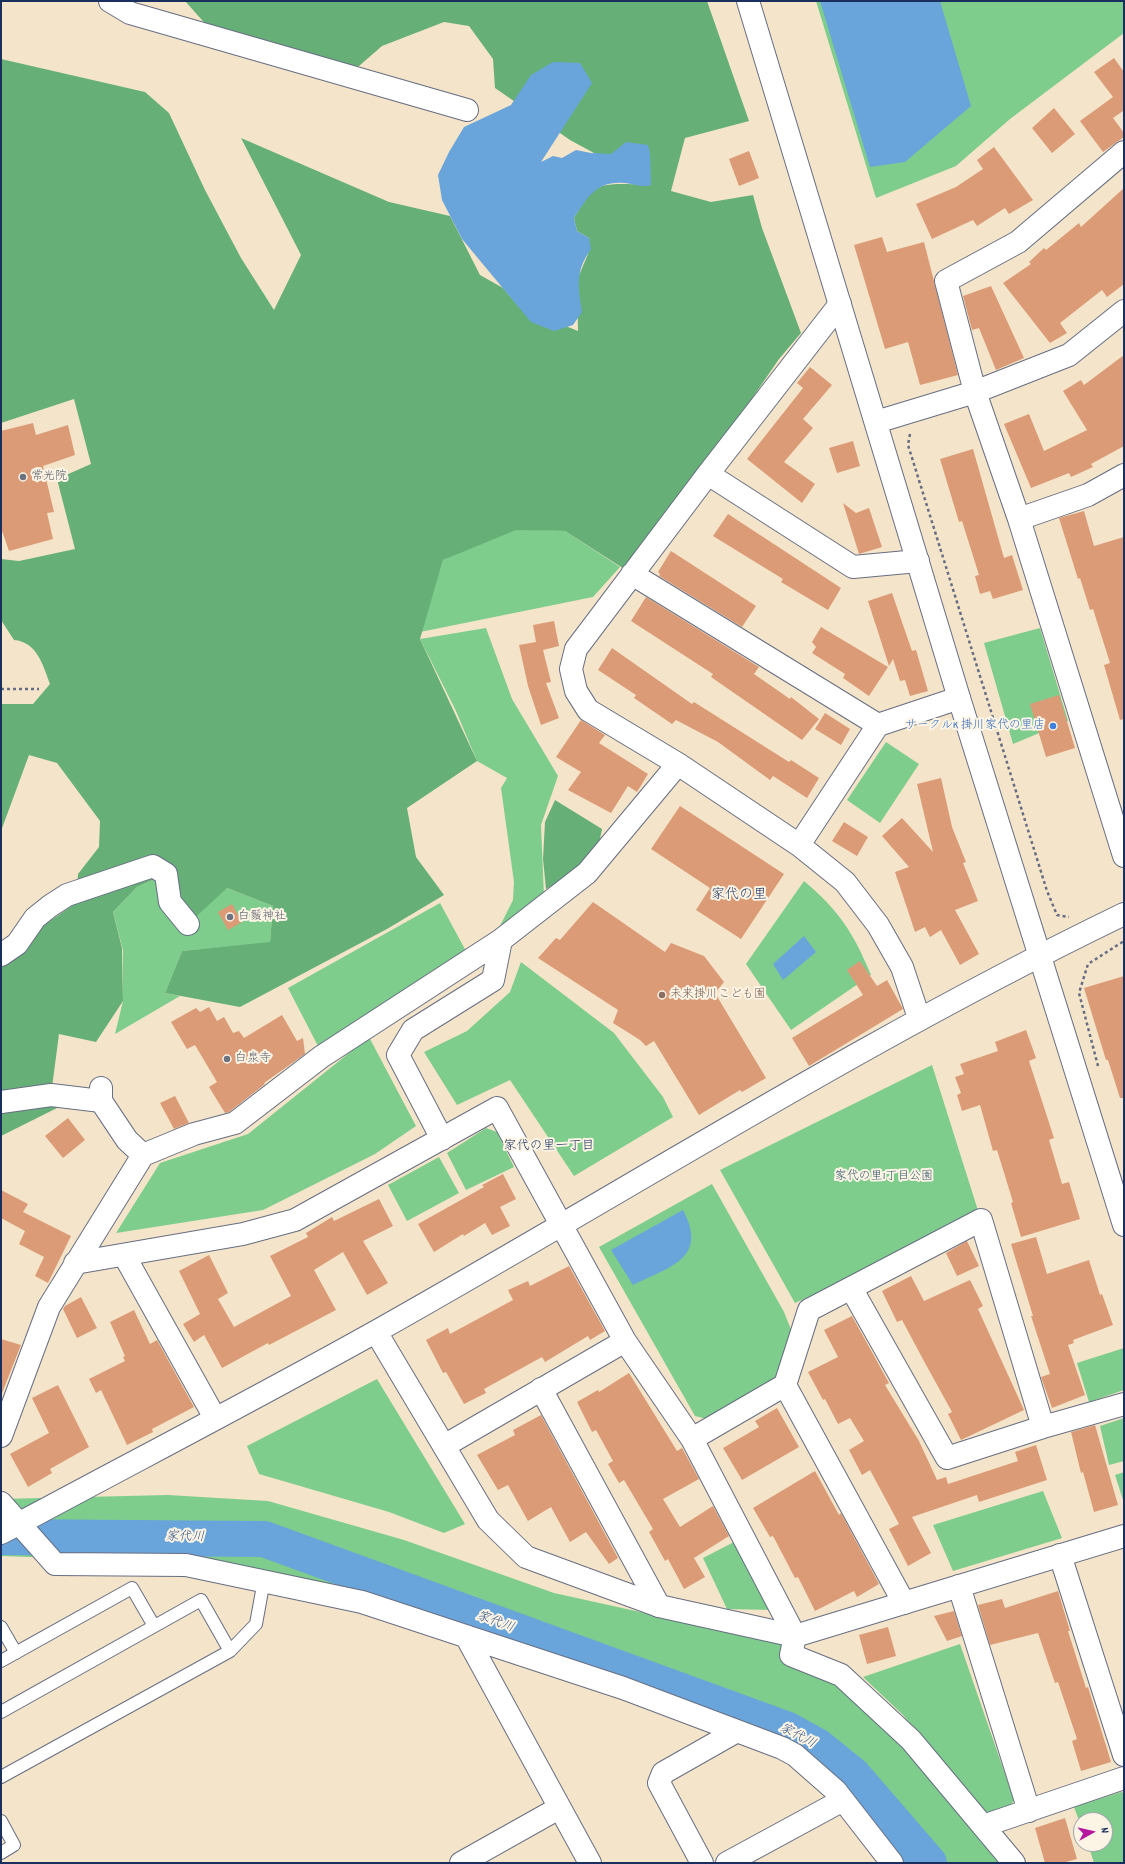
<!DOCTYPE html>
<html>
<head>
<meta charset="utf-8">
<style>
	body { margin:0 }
	#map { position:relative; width:1125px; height:1864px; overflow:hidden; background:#f4e4c9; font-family:Dekko,sans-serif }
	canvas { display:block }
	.frame { position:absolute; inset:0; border:2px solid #1b2f5e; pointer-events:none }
	.north { position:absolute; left:1073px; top:1812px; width:40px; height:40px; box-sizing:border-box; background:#fcf5e5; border:1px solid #a2a6af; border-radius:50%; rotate:82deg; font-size:11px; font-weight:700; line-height:16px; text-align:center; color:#1b2f5e }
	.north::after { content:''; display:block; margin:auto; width:14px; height:18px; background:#b5179e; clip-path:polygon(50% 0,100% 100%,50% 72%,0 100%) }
</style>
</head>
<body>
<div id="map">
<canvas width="1125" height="1864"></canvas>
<div class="frame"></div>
<div class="north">N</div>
</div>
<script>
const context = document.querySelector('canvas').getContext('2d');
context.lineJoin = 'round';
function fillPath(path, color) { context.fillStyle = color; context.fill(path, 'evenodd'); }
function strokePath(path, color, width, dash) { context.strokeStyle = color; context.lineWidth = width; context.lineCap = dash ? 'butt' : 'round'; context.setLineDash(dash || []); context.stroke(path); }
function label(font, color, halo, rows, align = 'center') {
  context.font = font + ' Dekko,"Klee One",sans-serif'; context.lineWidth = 4; context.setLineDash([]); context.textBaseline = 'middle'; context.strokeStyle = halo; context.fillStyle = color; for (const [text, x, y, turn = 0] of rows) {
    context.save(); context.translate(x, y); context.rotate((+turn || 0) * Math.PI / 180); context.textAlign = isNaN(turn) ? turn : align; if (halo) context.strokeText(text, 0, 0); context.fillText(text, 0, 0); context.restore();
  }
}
const green = new Path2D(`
	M 816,1 L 1124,1 L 1124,33 L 1010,119 L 956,166 L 876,198 Z
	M 504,529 L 565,531 L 620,567 L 593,597 L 420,632 L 443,560 Z
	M 486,628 L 512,699 L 558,776 L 541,825 L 544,897 L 495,936 L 513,900 L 514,882 L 501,788 L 507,778 L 477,761 L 456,711 L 420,639 Z
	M 1040,628 L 1068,721 L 1013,744 L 984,643 Z
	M 886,742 L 919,764 L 880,823 L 847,800 Z
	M 166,874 L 227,888 L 273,906 L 270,943 L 182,951 L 165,993 L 180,996 L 115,1034 L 123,1001 L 123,950 L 113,912 L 137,887 Z
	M 804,881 C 839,910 854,934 871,975 L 791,1030 L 746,964 Z
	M 440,903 L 467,953 L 319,1048 L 288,988 Z
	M 521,962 L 614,1033 L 663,1097 L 673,1117 L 574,1176 L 510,1080 L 457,1105 L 424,1052 L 467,1031 L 510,992 Z
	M 369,1037 L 416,1126 L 375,1154 L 263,1210 L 116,1233 L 160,1163 L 248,1134 Z
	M 932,1065 L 981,1220 L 795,1303 L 720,1170 Z
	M 486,1128 L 497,1132 L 514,1167 L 466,1190 L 447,1153 Z
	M 439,1157 L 459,1193 L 407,1221 L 388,1185 Z
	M 712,1184 L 784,1312 L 792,1332 L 775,1382 L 707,1419 L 695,1416 L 599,1247 Z
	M 1124,1348 L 1124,1390 L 1089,1402 L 1077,1363 Z
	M 377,1379 L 465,1524 L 444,1533 L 389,1512 L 259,1474 L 247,1446 Z
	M 1124,1418 L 1124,1461 L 1109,1465 L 1100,1426 Z
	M 1124,1472 L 1124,1503 L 1115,1475 Z
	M 1043,1491 L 1062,1538 L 953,1571 L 933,1525 Z
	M 168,1495 L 268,1501 L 404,1540 L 554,1593 L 781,1643 L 853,1686 L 1012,1863 L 897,1863 L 782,1748 L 209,1563 L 1,1556 L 1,1499 Z
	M 736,1541 L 773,1610 L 727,1609 L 703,1558 Z
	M 960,1644 L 1014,1800 L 1009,1808 L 984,1814 L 903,1715 L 863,1677 Z
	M 1121,1792 L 1124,1793 L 1124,1863 L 1094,1863 L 1088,1844 L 1105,1844 L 1105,1820 L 1081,1820 L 1081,1826 L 1074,1807 Z`);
const forest = new Path2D(`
	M 185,1 L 707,1 L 749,121 L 685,138 L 671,191 L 711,202 L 753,195 L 762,228 L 801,333 L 779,359 L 632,574 L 565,531 L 516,530 L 443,560 L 420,639 L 477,761 L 407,808 L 416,857 L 444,895 L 387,929 L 240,1007 L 165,993 L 182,951 L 270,942 L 273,906 L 227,888 L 188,924 L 166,874 L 137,887 L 113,912 L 122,948 L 123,1001 L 96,1042 L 59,1034 L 51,1095 L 67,1103 L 1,1136 L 1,955 L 76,903 L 78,874 L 99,847 L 100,821 L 57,763 L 29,755 L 1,831 L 1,704 L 33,704 L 50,684 C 43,665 37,642 14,640 L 1,620 L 1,559 L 19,561 L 75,549 L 57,479 L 91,464 L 74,399 L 1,423 L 1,59 L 145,92 L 169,113 L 205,190 L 241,258 L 274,310 L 301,255 L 241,138 L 389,202 L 450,216 L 480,275 L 503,288 L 519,307 L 578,331 L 577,280 L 588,254 L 589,238 L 577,231 L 574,218 C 579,210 585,198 592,191 C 605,180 634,186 651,184 L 570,140 L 495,88 L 493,59 L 469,26 L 444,22 L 382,46 L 359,66 L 322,68 L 218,38 Z
	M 555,800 L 602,829 L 599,844 L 569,877 L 546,889 L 543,859 L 545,822 Z`);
const water = new Path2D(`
	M 820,1 L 940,1 L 971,106 L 905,162 L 870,167 Z
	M 553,62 L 580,63 L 592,83 L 541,162 L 553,156 L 562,158 L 576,150 L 591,153 L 611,154 L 626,142 L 648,145 L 650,153 L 651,185 C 641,188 635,184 624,183 C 596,181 588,197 574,218 L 577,231 L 589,238 L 591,249 C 575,272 578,285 582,312 L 573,325 L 554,331 L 531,322 L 462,239 L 442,200 L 438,175 L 449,152 L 464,127 L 511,105 L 531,75 Z
	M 804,936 L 816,952 L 783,980 L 773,964 Z
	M 683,1210 C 709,1259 669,1267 633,1285 L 611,1250 Z`);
const river = new Path2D(`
	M 1,1537 L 264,1539 L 788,1730 L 817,1746 L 853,1775 L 929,1863`);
const building = new Path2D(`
	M 1114,58 L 1124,72 L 1124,112 L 1123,111 L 1113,118 L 1124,133 L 1124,137 L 1103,152 L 1080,121 L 1113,97 L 1094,72 Z
	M 1054,108 L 1075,134 L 1052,153 L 1032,128 Z
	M 994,147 L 1033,200 L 1009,214 L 1005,208 L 977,226 L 973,220 L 932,239 L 916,204 L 956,187 L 983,169 L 977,160 Z
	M 749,151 L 759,178 L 739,186 L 729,159 Z
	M 1124,188 L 1124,284 L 1107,297 L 1102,290 L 1060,323 L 1067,333 L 1050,343 L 1003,283 L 1031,264 L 1029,262 L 1044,248 L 1046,250 L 1079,223 L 1081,227 Z
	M 882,237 L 887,252 L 924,242 L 958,375 L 920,385 L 908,342 L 885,349 L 854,245 Z
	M 991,286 L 1024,358 L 996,370 L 979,328 L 972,330 L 963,296 Z
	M 1124,355 L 1124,446 L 1091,464 L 1093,467 L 1071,477 L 1069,473 L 1031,488 L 1004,424 L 1029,414 L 1044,451 L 1087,430 L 1063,391 L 1081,380 L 1084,385 Z
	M 810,367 L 832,385 L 803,419 L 813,428 L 784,462 L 815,484 L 802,503 L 747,459 L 803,388 L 797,383 Z
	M 33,423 L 36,435 L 68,425 L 75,455 L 43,466 L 54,512 L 47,513 L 53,539 L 9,551 L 1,528 L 1,431 Z
	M 853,441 L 860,466 L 837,473 L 829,448 Z
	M 973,449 L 1004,558 L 1012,555 L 1023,590 L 993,599 L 990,591 L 980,594 L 975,576 L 979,575 L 962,521 L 959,522 L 940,459 Z
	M 843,503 L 856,513 L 869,508 L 882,547 L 859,554 Z
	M 1084,511 L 1094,546 L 1124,537 L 1124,719 L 1120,720 L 1104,665 L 1110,663 L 1093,609 L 1090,610 L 1080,578 L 1078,579 L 1059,518 Z
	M 728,514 L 841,588 L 828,610 L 781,582 L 783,579 L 713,536 Z
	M 671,551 L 756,606 L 742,627 L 659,576 L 660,574 L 658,572 Z
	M 892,593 L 912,651 L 916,650 L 928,691 L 910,696 L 905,680 L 900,681 L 893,659 L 889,666 L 868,601 Z
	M 646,597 L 759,667 L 754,674 L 790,699 L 791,697 L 819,719 L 802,740 L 711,677 L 713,674 L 631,621 Z
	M 554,621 L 559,646 L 543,650 L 551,682 L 546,683 L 559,718 L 541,725 L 528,686 L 519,645 L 536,642 L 533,625 Z
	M 821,627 L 888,667 L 869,696 L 843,678 L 845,674 L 812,653 L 816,647 L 812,642 Z
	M 612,648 L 692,704 L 694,702 L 789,762 L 791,760 L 819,778 L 807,798 L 773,776 L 770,780 L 718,742 L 676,720 L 672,724 L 634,698 L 636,695 L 598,670 Z
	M 1059,695 L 1075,748 L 1046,757 L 1030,704 Z
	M 825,713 L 850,729 L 841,745 L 815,729 Z
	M 581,720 L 605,735 L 599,743 L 648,774 L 637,792 L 628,786 L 611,813 L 568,790 L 581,772 L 556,757 Z
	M 941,778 L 952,827 L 966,862 L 963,863 L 978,901 L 955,910 L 979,954 L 960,965 L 941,930 L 930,937 L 925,927 L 915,932 L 895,872 L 909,867 L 882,836 L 902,818 L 933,852 L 917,784 Z
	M 680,806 L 784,874 L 741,939 L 696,910 L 710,888 L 651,849 Z
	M 844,822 L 868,837 L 857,856 L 832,841 Z
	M 593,902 L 665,952 L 671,943 L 704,956 L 724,982 L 715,993 L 766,1078 L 742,1092 L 740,1090 L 699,1115 L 654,1041 L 646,1046 L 640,1040 L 613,1023 L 618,1010 L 538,958 L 556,938 L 560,940 Z
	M 232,904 L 242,922 L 228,930 L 218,912 Z
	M 860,961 L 877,986 L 887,980 L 903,1009 L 809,1066 L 792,1038 L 863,995 L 847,970 Z
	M 1124,976 L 1124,1098 L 1120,1098 L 1108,1060 L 1106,1060 L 1084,988 Z
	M 209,1007 L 217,1021 L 224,1017 L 233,1033 L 239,1031 L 244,1038 L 282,1015 L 297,1041 L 303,1038 L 305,1054 L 264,1083 L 265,1084 L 229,1112 L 225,1113 L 209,1087 L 217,1082 L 195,1045 L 187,1049 L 171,1022 L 196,1008 L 200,1012 Z
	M 1026,1030 L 1036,1058 L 1029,1061 L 1054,1138 L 1049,1140 L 1062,1184 L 1069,1182 L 1080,1219 L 1021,1237 L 1011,1203 L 1013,1202 L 997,1150 L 993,1151 L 980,1105 L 962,1111 L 957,1095 L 961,1093 L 955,1077 L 964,1074 L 960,1064 L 998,1051 L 995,1042 Z
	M 175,1096 L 189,1123 L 174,1129 L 160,1103 Z
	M 68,1118 L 85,1140 L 63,1158 L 45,1136 Z
	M 503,1174 L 516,1199 L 500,1207 L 510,1226 L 492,1235 L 485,1223 L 464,1236 L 463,1234 L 434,1252 L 418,1224 L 484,1187 L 482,1185 Z
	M 1,1190 L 28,1204 L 23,1212 L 71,1236 L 48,1283 L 35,1276 L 44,1257 L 19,1244 L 25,1231 L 1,1218 Z
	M 379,1199 L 393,1226 L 363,1241 L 388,1283 L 367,1295 L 343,1252 L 314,1270 L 336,1310 L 269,1345 L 268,1343 L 222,1368 L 204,1335 L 194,1342 L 183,1324 L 200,1314 L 179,1271 L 209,1255 L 228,1293 L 218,1299 L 234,1327 L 291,1296 L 270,1256 L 308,1237 L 306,1233 L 332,1217 L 334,1221 Z
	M 1036,1237 L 1047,1274 L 1089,1260 L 1100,1295 L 1102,1294 L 1113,1325 L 1073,1340 L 1074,1343 L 1068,1345 L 1085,1395 L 1052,1408 L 1041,1377 L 1050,1374 L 1031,1316 L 1033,1316 L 1011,1244 Z
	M 967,1241 L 979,1266 L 957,1276 L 946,1253 Z
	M 569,1266 L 605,1331 L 590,1340 L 588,1336 L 545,1362 L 542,1357 L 484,1389 L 486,1393 L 464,1404 L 446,1372 L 443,1373 L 426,1340 L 448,1328 L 450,1334 L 513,1300 L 508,1290 L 528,1281 L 530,1286 Z
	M 911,1276 L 924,1301 L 970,1280 L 983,1306 L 978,1309 L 1024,1410 L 961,1440 L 948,1414 L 952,1412 L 925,1363 L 902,1320 L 897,1322 L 882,1291 Z
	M 81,1297 L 97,1328 L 77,1338 L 63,1309 L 65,1306 Z
	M 134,1310 L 150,1344 L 157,1340 L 194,1407 L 152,1429 L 153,1432 L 127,1445 L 101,1390 L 96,1393 L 89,1379 L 125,1361 L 123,1357 L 125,1356 L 110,1322 Z
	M 852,1316 L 889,1383 L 885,1385 L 919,1441 L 937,1480 L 946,1477 L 948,1484 L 1018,1461 L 1015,1452 L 1036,1445 L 1047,1480 L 979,1502 L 977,1495 L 912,1517 L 931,1553 L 908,1566 L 889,1529 L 899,1524 L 870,1470 L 862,1475 L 849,1450 L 864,1441 L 850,1418 L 838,1424 L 825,1399 L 823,1400 L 808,1372 L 838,1357 L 824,1330 Z
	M 1,1339 L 21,1345 L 2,1393 L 1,1393 Z
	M 629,1373 L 677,1451 L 682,1448 L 699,1479 L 663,1499 L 680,1527 L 713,1506 L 729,1536 L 694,1558 L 705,1577 L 684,1589 L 668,1559 L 665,1561 L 649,1532 L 653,1529 L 624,1480 L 619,1483 L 608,1464 L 613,1461 L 596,1430 L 592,1432 L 577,1402 L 598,1390 L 599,1392 Z
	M 58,1385 L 89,1447 L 50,1469 L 52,1473 L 28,1487 L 10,1454 L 49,1433 L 32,1398 Z
	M 777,1408 L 799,1447 L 742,1480 L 723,1448 L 759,1427 L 755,1421 Z
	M 541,1415 L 618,1558 L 609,1564 L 586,1532 L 570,1542 L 551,1507 L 528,1521 L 508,1485 L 498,1490 L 477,1455 L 515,1435 L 513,1430 Z
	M 1095,1425 L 1118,1505 L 1094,1512 L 1083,1472 L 1081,1473 L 1071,1432 Z
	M 815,1471 L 839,1515 L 841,1513 L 879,1584 L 857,1597 L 854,1591 L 815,1611 L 798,1577 L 795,1578 L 773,1536 L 770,1537 L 753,1508 Z
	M 1058,1591 L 1070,1631 L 1068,1631 L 1086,1688 L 1088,1687 L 1111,1762 L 1081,1771 L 1072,1741 L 1077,1739 L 1058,1682 L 1055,1683 L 1038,1633 L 990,1645 L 978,1605 L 1002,1599 L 1005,1608 Z
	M 954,1611 L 962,1636 L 947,1641 L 934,1616 Z
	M 888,1627 L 896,1656 L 867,1664 L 859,1635 Z
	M 1065,1818 L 1077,1859 L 1062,1863 L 1045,1863 L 1035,1828 Z`);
const path = new Path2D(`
	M 910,434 L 908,445 L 1047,891 L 1057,915 L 1069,917
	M 1,689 L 39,689
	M 1098,1066 L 1079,993 L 1088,964 L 1124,941`);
const service = new Path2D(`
	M 1,1627 L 16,1653
	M 1,1661 L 132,1588 L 154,1626
	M 1,1712 L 201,1600 L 230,1651
	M 1,1777 L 230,1651 L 256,1624 L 264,1580
	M 1,1821 L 14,1845 L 1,1853`);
const minor = new Path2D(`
	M 110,1 L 130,13 L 467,110
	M 1124,152 L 1018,242 L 946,281 L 975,392 L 1019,519 L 1124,856
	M 840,304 L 708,474 L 576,649 L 571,669 L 576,691 L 588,710 L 678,764 L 799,845 L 845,882 L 878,925 L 902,967 L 919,1018
	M 876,422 L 975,392 L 1069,355 L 1124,311
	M 708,474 L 853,567 L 918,561
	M 1019,519 L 1088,495 L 1124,475
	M 632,574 L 878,725
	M 799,845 L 878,725 L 959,698
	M 1,955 L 17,944 L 35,918 L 50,906 L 67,895 L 153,866 L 166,874 L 170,902 L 188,924
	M 1,1102 L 51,1095 L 101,1101
	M 442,1139 L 398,1055 L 413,1030 L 493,980 L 501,940 L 587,873 L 678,764
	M 143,1155 L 194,1134 L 235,1123 L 321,1057 L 501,940
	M 124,1255 L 215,1418
	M 75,1263 L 243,1234 L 295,1220 L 497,1108 L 625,1341 L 692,1439 L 795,1636 L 791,1655 L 841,1675 L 911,1740 L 1014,1863
	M 851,1288 L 947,1458 L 1043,1427
	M 785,1385 L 904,1603
	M 541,1389 L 659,1606
	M 1,1436 L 49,1307 L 143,1155 L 127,1140 L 101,1101 L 101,1088
	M 692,1439 L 785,1385 L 809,1310 L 981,1220 L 1043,1427 L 1124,1404
	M 444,1446 L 625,1341
	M 1,1503 L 55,1564 L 186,1565 L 362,1602 L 623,1688 L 782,1748 L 795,1755 L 836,1791 L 892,1863
	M 1,1533 L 20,1523
	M 1060,1555 L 1124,1755
	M 959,1586 L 1029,1811
	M 466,1636 L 590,1863
	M 983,1826 L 1124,1778
	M 461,1863 L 559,1808
	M 702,1863 L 659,1783 L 663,1773 L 737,1731
	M 727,1863 L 843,1800`);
const tertiary = new Path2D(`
	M 748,1 L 959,698 L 1124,1225
	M 376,1332 L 488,1520 L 526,1557 L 659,1606 L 795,1636 L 1124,1536
	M 20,1523 C 139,1459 259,1397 377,1331 C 626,1191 867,1038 1124,914`);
const markers = [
	[23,477,4,"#6b7280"],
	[1053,726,4,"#3f7fe0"],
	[230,917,4,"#6b7280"],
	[662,995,4,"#8d6e63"],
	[227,1059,4,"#6b7280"]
];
const worshipNames = [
	["常光院",31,477],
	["白鬚神社",238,917],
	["白泉寺",235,1059]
];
const shopNames = [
	["サークルK 掛川家代の里店",1045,726]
];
const educationNames = [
	["未来掛川こども園",670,995]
];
const parkNames = [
	["家代の里1丁目公園",884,1177]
];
const neighbourhoodNames = [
	["家代の里一丁目",549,1147]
];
const waterNames = [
	["家代川",185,1538,1],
	["家代川",495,1623,20],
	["家代川",797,1737,28]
];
const quarterNames = [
	["家代の里",739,896]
];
fillPath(green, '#7ecd8d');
fillPath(forest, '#66b078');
fillPath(water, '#69a5da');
strokePath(river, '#69a5da', 36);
fillPath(building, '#dc9b77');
strokePath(service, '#676e83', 14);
strokePath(minor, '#676e83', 24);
strokePath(tertiary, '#676e83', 24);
strokePath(path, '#676e83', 2.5, [3, 3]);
strokePath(service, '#fff', 12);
strokePath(minor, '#fff', 22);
strokePath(tertiary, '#fff', 22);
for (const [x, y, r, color] of markers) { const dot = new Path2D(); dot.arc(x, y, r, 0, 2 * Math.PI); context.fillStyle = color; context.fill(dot); strokePath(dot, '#fcf5e5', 1.5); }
label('12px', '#5b616d', '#fcf5e5', worshipNames, 'left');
label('12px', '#366cbe', '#fcf5e5', shopNames, 'right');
label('12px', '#785e54', '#fcf5e5', educationNames, 'left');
label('12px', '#34566a', '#fcf5e5', parkNames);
label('13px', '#1b2f5e', '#fcf5e5', neighbourhoodNames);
label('italic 13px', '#365889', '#fcf5e5', waterNames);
label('14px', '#1b2f5e', '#fcf5e5', quarterNames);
</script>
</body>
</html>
